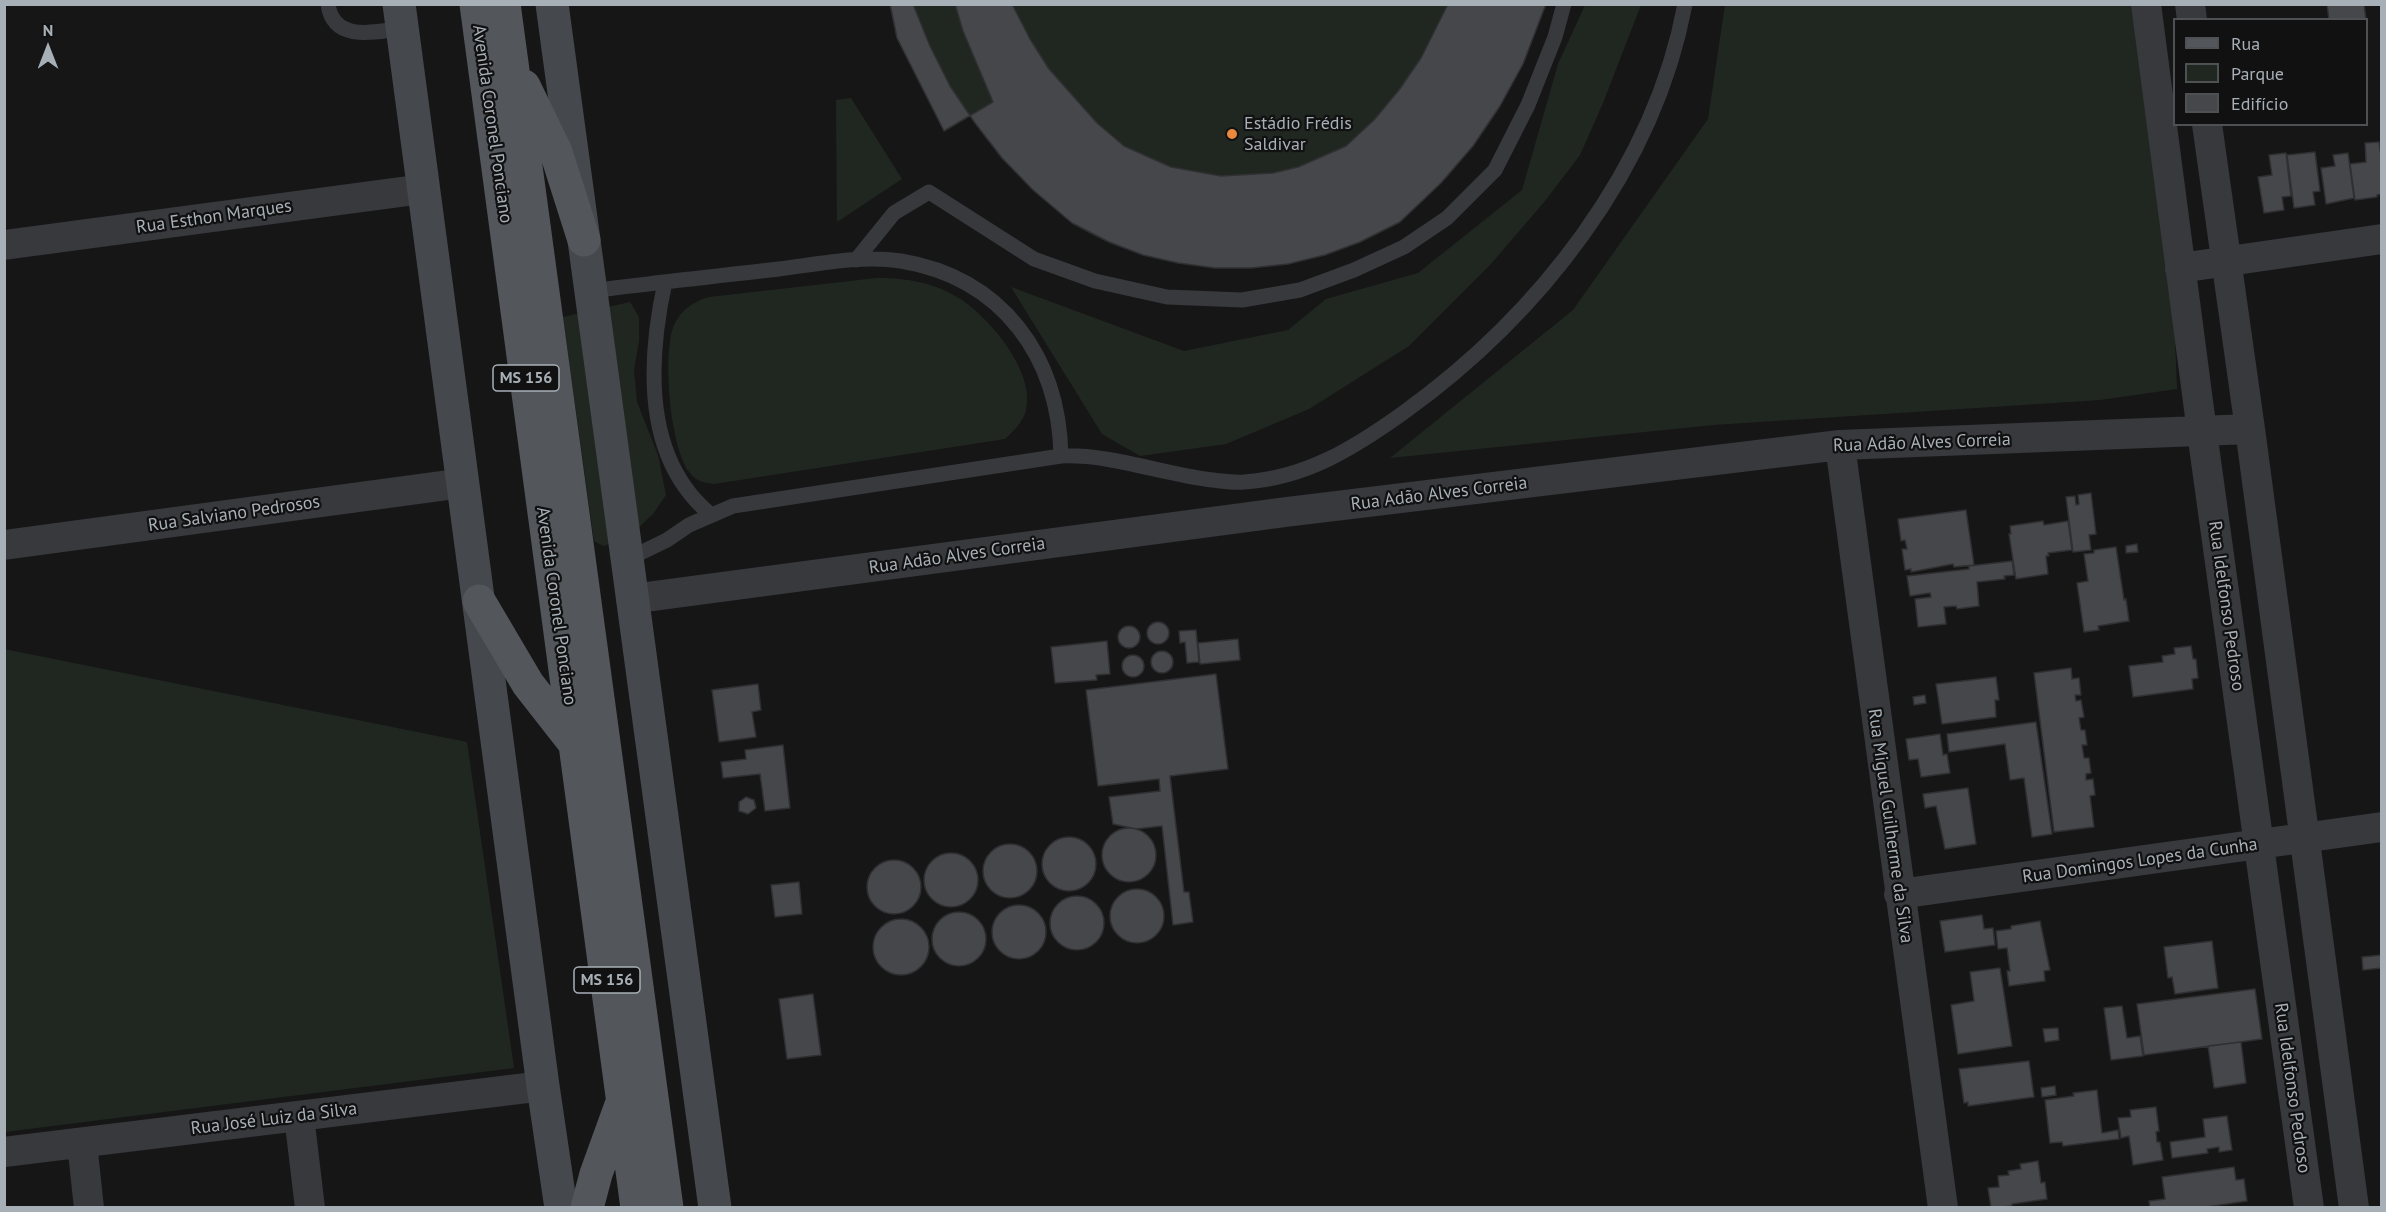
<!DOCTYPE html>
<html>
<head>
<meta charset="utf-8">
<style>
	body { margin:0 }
	#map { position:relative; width:2386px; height:1212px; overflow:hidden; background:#161617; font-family:"PT Sans",sans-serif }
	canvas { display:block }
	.frame { position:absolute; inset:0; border:6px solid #a8b0b7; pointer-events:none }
	.legend { position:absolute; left:2173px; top:18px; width:195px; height:108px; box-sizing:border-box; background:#111112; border:2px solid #4d5154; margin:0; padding:8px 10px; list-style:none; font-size:18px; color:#a8b0b7 }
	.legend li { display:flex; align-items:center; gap:12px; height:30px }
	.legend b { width:30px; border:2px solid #4d5154 }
	.north { position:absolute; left:18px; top:18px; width:60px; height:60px; -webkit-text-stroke:4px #111112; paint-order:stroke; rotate:0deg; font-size:16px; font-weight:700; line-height:24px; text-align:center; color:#a8b0b7 }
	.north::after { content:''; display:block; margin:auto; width:21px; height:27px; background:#a8b0b7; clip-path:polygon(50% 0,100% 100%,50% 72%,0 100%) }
</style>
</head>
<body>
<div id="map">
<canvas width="2386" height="1212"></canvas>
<div class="frame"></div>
<ul class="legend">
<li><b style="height:8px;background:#53565b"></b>Rua</li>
<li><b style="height:16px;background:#202720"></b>Parque</li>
<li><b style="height:16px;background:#45474a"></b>Edifício</li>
</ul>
<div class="north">N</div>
</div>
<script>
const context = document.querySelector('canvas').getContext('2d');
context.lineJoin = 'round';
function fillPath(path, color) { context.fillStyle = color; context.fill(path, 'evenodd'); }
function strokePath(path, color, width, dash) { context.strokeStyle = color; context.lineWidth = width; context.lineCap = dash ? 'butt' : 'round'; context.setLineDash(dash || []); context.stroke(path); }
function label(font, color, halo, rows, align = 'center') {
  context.font = font + ' "PT Sans",sans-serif'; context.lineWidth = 4.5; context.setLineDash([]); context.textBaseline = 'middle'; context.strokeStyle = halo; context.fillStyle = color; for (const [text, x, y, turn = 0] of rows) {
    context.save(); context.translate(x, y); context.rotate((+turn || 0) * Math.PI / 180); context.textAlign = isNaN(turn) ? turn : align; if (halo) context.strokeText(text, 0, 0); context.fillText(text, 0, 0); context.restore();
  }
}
const green = new Path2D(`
	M 913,5 L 1546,5 L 1523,64 L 1500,106 L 1473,146 L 1215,268 C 1166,262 1114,251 1072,223 C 1063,217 1056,209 1048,202 C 1010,170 977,130 951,87 C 936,62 925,32 913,5 Z
	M 1585,5 L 1641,5 L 1603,103 L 1580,155 L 1545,201 L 1490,265 L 1409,346 L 1309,409 L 1226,444 L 1140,456 L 1102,434 L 1011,287 L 1184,351 L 1288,330 L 1326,299 L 1418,273 L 1522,190 L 1558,64 Z
	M 1725,5 L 2138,5 L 2171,242 L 2177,389 L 2100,400 L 1713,425 L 1390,458 L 1573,310 L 1708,119 Z
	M 851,98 L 902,179 L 837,222 L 836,100 Z
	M 877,278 C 905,278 933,282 957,297 C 988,315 1036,372 1026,410 C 1023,422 1014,431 1005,439 L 714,484 C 705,483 696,481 690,473 C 670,449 662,353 674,325 C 681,310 694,301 709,297 Z
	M 630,302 L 639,317 L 639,341 L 634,370 L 637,402 L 658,455 L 666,495 L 653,514 L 627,538 L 603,546 L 594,541 L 563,317 Z
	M 4,649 L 467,742 L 514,1068 L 5,1132 Z`);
const building = new Path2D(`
	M 890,4 L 955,4 L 963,31 L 993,102 L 944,131 L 897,38 Z
	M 913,4 L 1012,4 L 1030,39 L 1049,69 L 1097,123 L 1124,146 L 1171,167 L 1221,176 L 1273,173 L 1298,167 L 1346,146 L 1374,120 L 1399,90 L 1421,58 L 1448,4 L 1546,4 L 1523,64 L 1500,106 L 1473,146 L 1441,183 L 1400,222 L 1360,242 L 1325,255 L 1288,264 L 1251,268 L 1215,268 L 1178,263 L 1143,255 L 1109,242 L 1072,223 L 1033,190 L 1002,158 L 975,123 L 950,86 L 930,46 Z
	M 2327,4 L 2364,4 L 2366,20 L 2329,20 Z
	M 2379,142 L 2382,163 L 2382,194 L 2377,195 L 2377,197 L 2355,200 L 2350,164 L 2366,162 L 2365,143 Z
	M 2315,152 L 2320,191 L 2313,192 L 2315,205 L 2294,208 L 2287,155 Z
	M 2286,153 L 2291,196 L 2282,197 L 2284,210 L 2264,213 L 2258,177 L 2272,175 L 2269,155 Z
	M 2348,153 L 2354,198 L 2326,204 L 2321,168 L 2335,166 L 2333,155 Z
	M 2091,493 L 2096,534 L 2089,535 L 2091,550 L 2073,552 L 2066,497 L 2075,496 L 2076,505 L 2079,504 L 2078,495 Z
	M 1966,510 L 1974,565 L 1954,567 L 1953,564 L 1911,572 L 1911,569 L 1905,570 L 1902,549 L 1907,549 L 1905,540 L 1901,541 L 1898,519 Z
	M 2043,521 L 2044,525 L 2068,521 L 2072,550 L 2048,553 L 2049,556 L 2046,556 L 2048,574 L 2016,579 L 2009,534 L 2011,534 L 2010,526 Z
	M 2137,544 L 2138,552 L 2126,553 L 2126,546 Z
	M 2116,547 L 2124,600 L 2126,599 L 2129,621 L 2098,626 L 2099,630 L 2084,632 L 2077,583 L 2088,581 L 2084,554 L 2094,553 L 2094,550 Z
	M 2012,561 L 2014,575 L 2004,576 L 2005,579 L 1977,582 L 1979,606 L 1957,609 L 1956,606 L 1944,607 L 1946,624 L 1918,627 L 1915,599 L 1931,597 L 1930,593 L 1910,596 L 1907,576 L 1969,569 L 1969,566 Z
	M1147 633a11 11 0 1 1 22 0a11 11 0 1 1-22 0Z
	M1118 637a11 11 0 1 1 22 0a11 11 0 1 1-22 0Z
	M 1196,630 L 1199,662 L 1187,663 L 1185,642 L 1180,643 L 1179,631 Z
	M 1238,639 L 1240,660 L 1200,664 L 1198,643 Z
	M 1107,641 L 1110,674 L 1096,675 L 1097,680 L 1055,683 L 1051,647 Z
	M 2191,646 L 2193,659 L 2196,659 L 2198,678 L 2192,679 L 2193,689 L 2133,697 L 2129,666 L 2163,662 L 2162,656 L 2175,654 L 2174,648 Z
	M1151 662a11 11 0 1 1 22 0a11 11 0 1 1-22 0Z
	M1122 666a11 11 0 1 1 22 0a11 11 0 1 1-22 0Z
	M 2071,668 L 2072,679 L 2079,678 L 2081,695 L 2075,695 L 2076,701 L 2081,700 L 2084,717 L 2079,718 L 2081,730 L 2085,730 L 2087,745 L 2082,745 L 2084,758 L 2089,758 L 2091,773 L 2086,774 L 2086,780 L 2093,779 L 2095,795 L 2090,796 L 2094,827 L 2054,832 L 2034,673 Z
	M 1216,674 L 1228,769 L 1170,776 L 1184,892 L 1189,892 L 1193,922 L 1173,925 L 1162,826 L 1136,829 L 1113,824 L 1109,797 L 1160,791 L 1159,779 L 1098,786 L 1086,690 Z
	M 1996,677 L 1999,700 L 1995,700 L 1996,717 L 1942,724 L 1936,684 Z
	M 758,684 L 761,710 L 752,712 L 756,737 L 719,742 L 712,690 Z
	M 1925,695 L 1926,703 L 1914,705 L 1913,697 Z
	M 2036,722 L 2052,834 L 2032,837 L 2024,778 L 2010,780 L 2005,744 L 1949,752 L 1947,734 Z
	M 1940,734 L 1943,755 L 1947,754 L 1950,773 L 1921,777 L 1918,759 L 1909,760 L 1906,739 Z
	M 783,745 L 790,808 L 765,811 L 760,774 L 723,778 L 721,762 L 746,759 L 745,750 Z
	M 1968,788 L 1976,844 L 1945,849 L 1936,806 L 1925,808 L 1923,794 Z
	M 746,797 L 754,800 L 756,808 L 748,814 L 739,811 L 739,802 Z
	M1102 855a27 27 0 1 1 54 0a27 27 0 1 1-54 0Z
	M1042 864a27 27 0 1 1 54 0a27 27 0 1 1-54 0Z
	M983 871a27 27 0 1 1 54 0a27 27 0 1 1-54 0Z
	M924 880a27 27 0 1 1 54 0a27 27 0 1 1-54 0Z
	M867 887a27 27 0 1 1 54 0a27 27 0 1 1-54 0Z
	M 799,882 L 802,914 L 775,917 L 771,885 Z
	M1110 916a27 27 0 1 1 54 0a27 27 0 1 1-54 0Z
	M1050 923a27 27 0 1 1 54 0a27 27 0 1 1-54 0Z
	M992 932a27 27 0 1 1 54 0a27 27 0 1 1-54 0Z
	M932 939a27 27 0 1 1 54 0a27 27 0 1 1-54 0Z
	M 1982,915 L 1984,929 L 1993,928 L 1995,945 L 1945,952 L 1940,921 Z
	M873 947a28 28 0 1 1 56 0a28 28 0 1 1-56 0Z
	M 2040,921 L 2050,970 L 2044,971 L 2045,981 L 2009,986 L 2007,971 L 2010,971 L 2007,948 L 1998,949 L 1996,931 L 2011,929 L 2011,926 Z
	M 2212,941 L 2218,988 L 2175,994 L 2172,977 L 2168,978 L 2164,947 Z
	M 2382,955 L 2382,968 L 2363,970 L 2362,957 Z
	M 2000,968 L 2012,1046 L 1958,1054 L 1951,1005 L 1974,1001 L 1970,972 Z
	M 2255,989 L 2262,1039 L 2144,1055 L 2137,1004 Z
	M 813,994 L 821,1055 L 787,1059 L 779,999 Z
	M 2122,1006 L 2127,1038 L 2140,1036 L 2143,1056 L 2111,1060 L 2104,1008 Z
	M 2058,1028 L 2059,1040 L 2045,1042 L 2043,1029 Z
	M 2241,1042 L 2246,1083 L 2214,1088 L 2208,1046 Z
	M 2029,1061 L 2034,1097 L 1968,1106 L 1968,1102 L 1964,1103 L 1959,1069 Z
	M 2055,1086 L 2056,1095 L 2042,1097 L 2041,1088 Z
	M 2097,1090 L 2102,1133 L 2118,1130 L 2119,1139 L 2063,1146 L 2062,1142 L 2050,1143 L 2045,1100 L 2074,1096 L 2073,1093 Z
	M 2156,1107 L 2159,1131 L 2156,1132 L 2157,1142 L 2160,1142 L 2163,1160 L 2133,1165 L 2129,1136 L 2121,1138 L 2118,1118 L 2131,1117 L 2130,1110 Z
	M 2227,1116 L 2232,1150 L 2219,1152 L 2219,1147 L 2207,1149 L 2208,1153 L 2172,1158 L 2170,1142 L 2205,1137 L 2203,1119 Z
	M 2038,1161 L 2041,1183 L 2045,1182 L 2047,1199 L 2012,1204 L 2012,1206 L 1991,1208 L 1988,1188 L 1999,1187 L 1998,1176 L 2009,1175 L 2008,1171 L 2021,1169 L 2020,1164 Z
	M 2234,1167 L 2236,1180 L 2244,1179 L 2247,1201 L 2200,1208 L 2150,1208 L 2149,1201 L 2165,1199 L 2162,1177 Z`);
const lane = new Path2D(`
	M 328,4 C 333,43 376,32 403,28
	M 856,260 L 894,213 L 929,192 L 1034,259 L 1095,281 L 1167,297 L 1242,300 L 1300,290 L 1354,270 L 1404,247 L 1447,218 L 1495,170 L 1528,105 L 1555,37 L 1564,4
	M 665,282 C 648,360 643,458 710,514
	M 590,291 C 653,283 716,276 779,269 C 819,264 861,255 901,261 C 1003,278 1059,357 1061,456
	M 626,560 L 667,540 L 689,525 L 733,506 L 1061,456 C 1112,454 1161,474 1212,480 C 1222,481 1234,483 1244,482 C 1306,478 1354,448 1403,413 C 1538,316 1654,170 1685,4`);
const street = new Path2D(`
	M 2146,4 L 2202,432 L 2309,1208
	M 2190,4 L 2192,20
	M 2207,124 L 2250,429 L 2354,1208
	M 4,245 L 423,189
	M 2180,268 L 2382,239
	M 1840,445 L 1943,1208
	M 4,545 L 463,483
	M 631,599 L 1286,512 L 1840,445 L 2250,429
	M 1899,894 L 2382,827
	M 299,1116 L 310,1208
	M 82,1143 L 89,1208
	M 4,1152 L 543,1086`);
const secondary = new Path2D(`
	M 399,4 L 543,1086 L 561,1208
	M 552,4 L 715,1208`);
const primary = new Path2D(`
	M 476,4 L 637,1208
	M 504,4 L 667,1208
	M 524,86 L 556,152 L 584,240
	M 479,601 L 528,684 L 575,744
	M 587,1208 L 596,1174 L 621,1105`);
const markers = [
	[1232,134,6,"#ea893b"]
];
const shields = [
	[526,378,66],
	[607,980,66]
];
const shieldNames = [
	["MS 156",526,378],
	["MS 156",607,980]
];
const streetNames = [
	["Avenida Coronel Ponciano",492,124,82],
	["Rua Esthon Marques",214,217,-8],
	["Rua Adão Alves Correia",1922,443,-2],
	["Rua Adão Alves Correia",1439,494,-7],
	["Rua Salviano Pedrosos",234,514,-8],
	["Rua Adão Alves Correia",957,556,-8],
	["Avenida Coronel Ponciano",556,606,82],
	["Rua Idelfonso Pedroso",2226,606,82],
	["Rua Miguel Guilherme da Silva",1890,826,82],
	["Rua Domingos Lopes da Cunha",2140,861,-8],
	["Rua Idelfonso Pedroso",2292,1088,82],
	["Rua José Luiz da Silva",274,1119,-7]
];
const poiNames = [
	["Estádio Frédis",1244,124],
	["Saldivar",1244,145]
];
fillPath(green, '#202720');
fillPath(building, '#45474a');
strokePath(building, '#303033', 1.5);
strokePath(lane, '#37393c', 15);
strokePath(street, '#37393c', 30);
strokePath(secondary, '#45484c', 33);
strokePath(primary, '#53565b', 33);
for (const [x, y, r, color] of markers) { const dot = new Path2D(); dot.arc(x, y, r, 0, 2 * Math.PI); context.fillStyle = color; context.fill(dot); strokePath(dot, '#111112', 2); }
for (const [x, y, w] of shields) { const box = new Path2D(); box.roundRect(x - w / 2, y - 13, w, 26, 4.5); context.fillStyle = '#111112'; context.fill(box); strokePath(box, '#a8b0b7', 1.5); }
label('bold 16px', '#a8b0b7', null, shieldNames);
label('18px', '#a8b0b7', '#111112', streetNames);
label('18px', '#a8b0b7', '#111112', poiNames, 'left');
</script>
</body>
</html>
